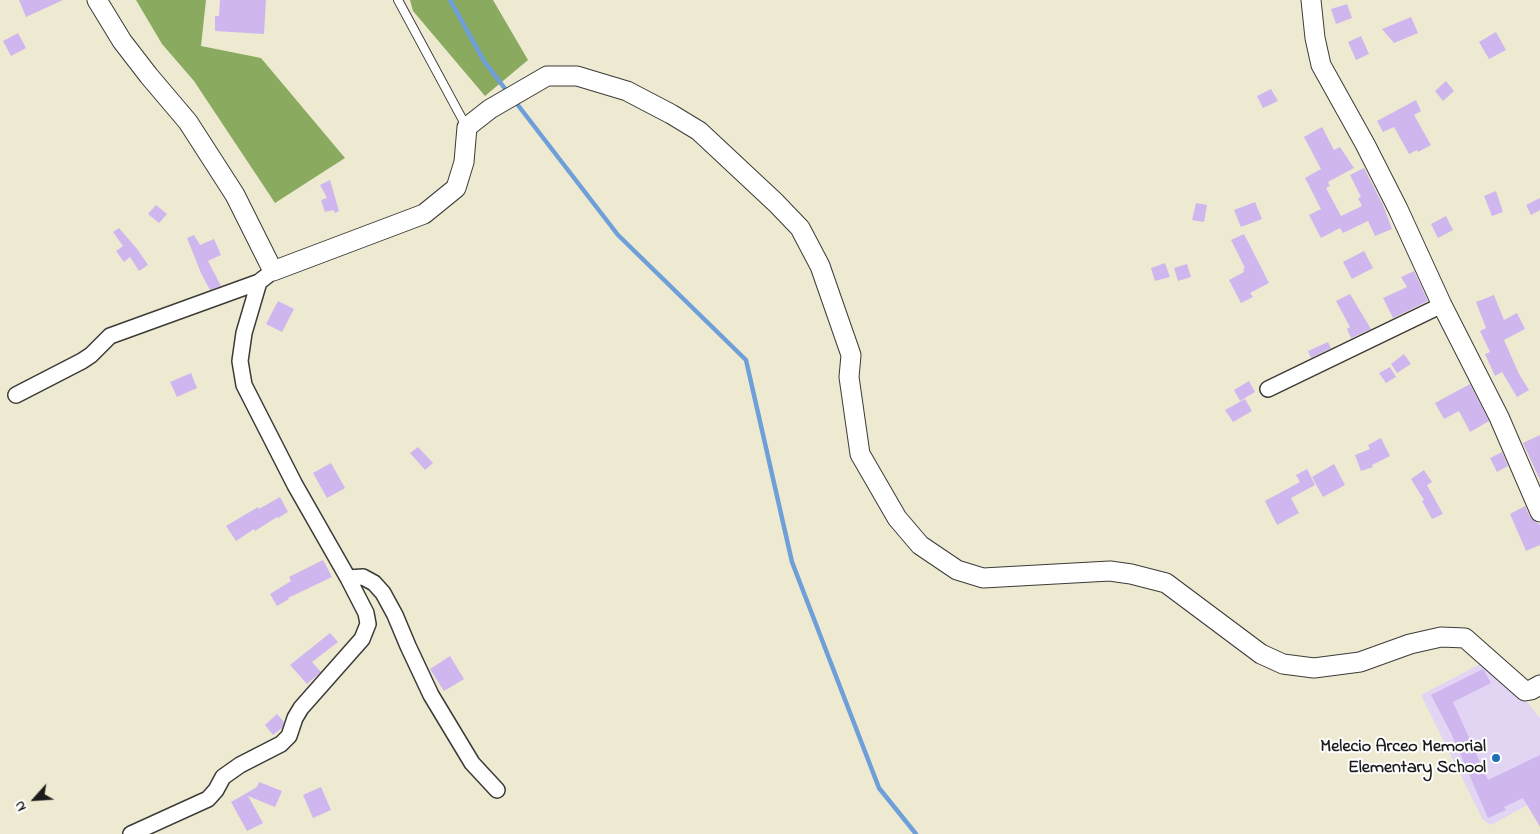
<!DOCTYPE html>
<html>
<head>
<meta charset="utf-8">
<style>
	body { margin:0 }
	#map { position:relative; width:1540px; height:834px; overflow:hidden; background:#eeead1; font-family:"Indie Flower",sans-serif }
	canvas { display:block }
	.north { position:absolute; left:10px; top:774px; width:50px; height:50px; -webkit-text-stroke:4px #fff; paint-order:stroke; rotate:244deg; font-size:14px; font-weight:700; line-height:20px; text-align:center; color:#1c1c1c }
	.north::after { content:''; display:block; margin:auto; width:18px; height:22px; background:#1c1c1c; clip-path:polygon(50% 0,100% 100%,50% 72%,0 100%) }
</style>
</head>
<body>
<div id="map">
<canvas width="1540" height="834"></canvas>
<div class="north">N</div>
</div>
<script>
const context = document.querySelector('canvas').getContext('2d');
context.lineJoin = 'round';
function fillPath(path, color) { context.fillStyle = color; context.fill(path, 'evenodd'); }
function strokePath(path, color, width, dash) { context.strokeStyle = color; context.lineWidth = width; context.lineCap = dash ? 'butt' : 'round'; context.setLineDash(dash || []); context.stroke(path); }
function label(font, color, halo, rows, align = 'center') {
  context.font = font + ' "Indie Flower",sans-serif'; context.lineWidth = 4; context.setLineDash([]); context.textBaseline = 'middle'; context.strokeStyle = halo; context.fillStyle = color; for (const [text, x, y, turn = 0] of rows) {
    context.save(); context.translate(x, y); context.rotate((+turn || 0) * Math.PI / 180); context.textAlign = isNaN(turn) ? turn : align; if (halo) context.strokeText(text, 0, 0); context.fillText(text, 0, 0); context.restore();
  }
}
const built = new Path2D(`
	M 1482,663 L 1499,668 L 1540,718 L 1540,798 L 1491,825 L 1483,820 L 1421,695 Z`);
const forest = new Path2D(`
	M 136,0 L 206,0 L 201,46 L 261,58 L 345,158 L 275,203 L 194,81 L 162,44 Z
	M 410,0 L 493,0 L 528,60 L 485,96 L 413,11 Z`);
const stream = new Path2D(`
	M 450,0 L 484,61 L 509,94
	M 514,100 L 618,235 L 746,360 L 792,562 L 879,788 L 916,834`);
const building = new Path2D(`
	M 19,0 L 63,0 L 26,17 Z
	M 220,0 L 266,0 L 264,34 L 215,31 L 215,16 L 219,16 Z
	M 1347,4 L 1352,18 L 1336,24 L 1331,9 Z
	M 1411,17 L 1418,33 L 1394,43 L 1382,29 Z
	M 1496,32 L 1506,50 L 1489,59 L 1479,42 Z
	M 18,33 L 26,48 L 11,56 L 3,41 Z
	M 1361,36 L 1369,54 L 1356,60 L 1348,42 Z
	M 1446,81 L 1454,91 L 1443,101 L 1435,91 Z
	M 1271,89 L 1278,101 L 1263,108 L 1257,96 Z
	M 1416,100 L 1421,111 L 1414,115 L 1431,145 L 1418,152 L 1417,150 L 1409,154 L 1394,127 L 1383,132 L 1377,121 Z
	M 1322,127 L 1334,150 L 1340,147 L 1354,168 L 1328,182 L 1330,186 L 1326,188 L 1341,216 L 1362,206 L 1358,198 L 1361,197 L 1350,175 L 1364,168 L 1383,205 L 1392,229 L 1375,236 L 1368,221 L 1343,233 L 1340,228 L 1321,238 L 1309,215 L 1321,209 L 1305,178 L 1321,169 L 1304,137 Z
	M 330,180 L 339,211 L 335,213 L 333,210 L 325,212 L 321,200 L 327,198 L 320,185 Z
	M 1496,191 L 1503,212 L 1492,216 L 1484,196 Z
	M 1540,198 L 1540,210 L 1531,215 L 1526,205 Z
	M 1255,202 L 1262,219 L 1241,227 L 1234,210 Z
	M 1196,203 L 1207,205 L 1204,222 L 1192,220 Z
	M 156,205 L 167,214 L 159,223 L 148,214 Z
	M 1446,216 L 1453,230 L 1438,238 L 1431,224 Z
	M 119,228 L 138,250 L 148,265 L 139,271 L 130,257 L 124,262 L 116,251 L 123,246 L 113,232 Z
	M 1244,234 L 1269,283 L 1250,293 L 1253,297 L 1241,303 L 1229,280 L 1244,272 L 1243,269 L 1245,268 L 1231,240 Z
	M 194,235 L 200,245 L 214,239 L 221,255 L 208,261 L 221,286 L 210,290 L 201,273 L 187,238 Z
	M 1364,251 L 1373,268 L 1352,279 L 1343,262 Z
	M 1165,263 L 1170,277 L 1155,281 L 1151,268 Z
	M 1187,264 L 1191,277 L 1178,281 L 1174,268 Z
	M 1414,271 L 1428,301 L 1393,318 L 1383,298 L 1407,287 L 1401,277 Z
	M 1350,294 L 1371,329 L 1351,338 L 1347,329 L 1350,327 L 1336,301 Z
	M 1494,295 L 1504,320 L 1517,313 L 1525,329 L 1504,340 L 1519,374 L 1529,390 L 1517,397 L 1502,372 L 1495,376 L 1485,354 L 1490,352 L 1480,331 L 1486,328 L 1476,302 Z
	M 278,301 L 294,309 L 282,332 L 266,324 Z
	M 1328,342 L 1331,348 L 1311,358 L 1308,351 Z
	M 1404,354 L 1411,364 L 1397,373 L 1391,364 Z
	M 1390,367 L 1396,377 L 1386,383 L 1379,373 Z
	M 191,373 L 197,388 L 177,397 L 170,382 Z
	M 1249,381 L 1255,392 L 1240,401 L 1234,390 Z
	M 1470,384 L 1489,421 L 1470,432 L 1459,411 L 1444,419 L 1435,403 Z
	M 1245,399 L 1252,411 L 1233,422 L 1225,410 Z
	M 1540,435 L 1540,480 L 1523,443 Z
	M 1381,438 L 1390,456 L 1372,465 L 1373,467 L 1361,471 L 1355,455 L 1370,449 L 1368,445 Z
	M 418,447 L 433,463 L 425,470 L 410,453 Z
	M 1502,452 L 1508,466 L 1497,472 L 1490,458 Z
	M 331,463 L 345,488 L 327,498 L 313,473 Z
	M 1334,464 L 1345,485 L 1323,497 L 1312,477 Z
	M 1307,469 L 1315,485 L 1291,498 L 1299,513 L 1277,525 L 1265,501 L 1300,482 L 1296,475 Z
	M 1424,470 L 1432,482 L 1427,485 L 1443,514 L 1432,519 L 1422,501 L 1424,500 L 1411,479 Z
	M 280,497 L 288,512 L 278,518 L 277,517 L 255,531 L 254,529 L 236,541 L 226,526 L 258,507 L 259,509 Z
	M 1525,506 L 1530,517 L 1540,525 L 1540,545 L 1526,551 L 1510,514 Z
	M 323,560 L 332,577 L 288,598 L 289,599 L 277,606 L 270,594 L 291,581 L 289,577 Z
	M 330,633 L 338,642 L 312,662 L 321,672 L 307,684 L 290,665 Z
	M 450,656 L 464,679 L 444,691 L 430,669 Z
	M 1483,669 L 1491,683 L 1453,702 L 1488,780 L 1540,755 L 1540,827 L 1523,798 L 1504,807 L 1506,810 L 1488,818 L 1452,735 L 1431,695 Z
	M 277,714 L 284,722 L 282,728 L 273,735 L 265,725 Z
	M 259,782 L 282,791 L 275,807 L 248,796 L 263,823 L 247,831 L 231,802 L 257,787 Z
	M 321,787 L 331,810 L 313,818 L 303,795 Z`);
const service = new Path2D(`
	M 398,0 L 466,126`);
const minor = new Path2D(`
	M 1268,389 L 1442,305
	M 16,395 L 82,361 L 91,355 L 110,336 L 259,282
	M 348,578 L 363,577 L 374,583 L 383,593 L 395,615 L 408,646 L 431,695 L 472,763 L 497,790
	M 131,834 L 208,799 L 216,790 L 223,777 L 240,765 L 281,744 L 289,736 L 295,718 L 301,708 L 362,639 L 368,624 L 366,613 L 348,578 L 295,485 L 244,385 L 240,361 L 244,333 L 259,282 L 273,271`);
const tertiary = new Path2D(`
	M 97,0 L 122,41 L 149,76 L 188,122 L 235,195 L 273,271 L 424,214 L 456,188 L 464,162 L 467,127 L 490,109 L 547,76 L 577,76 L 627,91 L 671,114 L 699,131 L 776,203 L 800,228 L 820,266 L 851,355 L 849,377 L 860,454 L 897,518 L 920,545 L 957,570 L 983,578 L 1110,571 L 1131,574 L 1166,583 L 1261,654 L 1283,664 L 1314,668 L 1360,662 L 1410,644 L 1441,637 L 1465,638 L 1525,691 L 1531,690 L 1540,685
	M 1311,0 L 1315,38 L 1321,65 L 1365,144 L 1398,209 L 1442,305 L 1499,417 L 1540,512`);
const markers = [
	[1496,758,5,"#1f6fb2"]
];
const poiNames = [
	["Melecio Arceo Memorial",1486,748],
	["Elementary School",1486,769]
];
fillPath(built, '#e2d4f3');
fillPath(forest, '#89aa5f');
strokePath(stream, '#6e9fd8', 4.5);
fillPath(building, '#cfb6ee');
strokePath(service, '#3c3b37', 10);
strokePath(minor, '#3c3b37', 18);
strokePath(tertiary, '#3c3b37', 21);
strokePath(service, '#fff', 8);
strokePath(minor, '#fff', 15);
strokePath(tertiary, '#fff', 19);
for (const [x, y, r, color] of markers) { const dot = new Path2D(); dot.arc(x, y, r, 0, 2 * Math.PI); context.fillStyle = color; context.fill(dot); strokePath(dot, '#fff', 2); }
label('bold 18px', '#1c1c1c', '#fff', poiNames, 'right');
</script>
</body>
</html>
